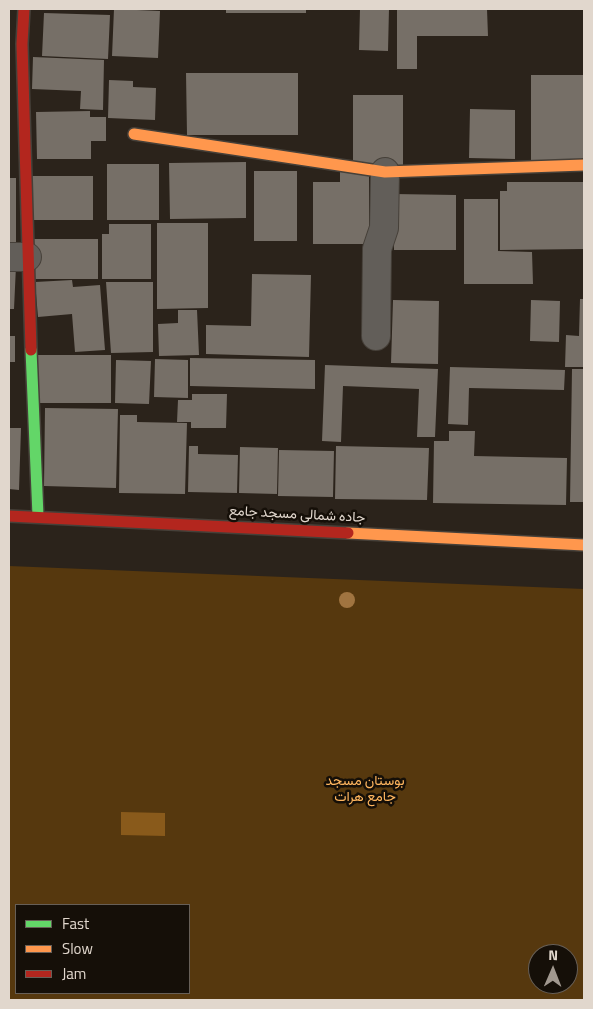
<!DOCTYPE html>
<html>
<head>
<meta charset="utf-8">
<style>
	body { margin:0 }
	#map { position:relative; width:593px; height:1009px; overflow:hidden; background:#2b231b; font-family:"Titillium Web",sans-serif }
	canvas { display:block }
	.frame { position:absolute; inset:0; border:10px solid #e1d7cd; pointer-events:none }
	.legend { position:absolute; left:15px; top:904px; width:175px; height:90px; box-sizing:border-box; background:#150f08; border:1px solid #675f57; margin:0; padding:6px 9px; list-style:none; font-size:15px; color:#e1d7cd }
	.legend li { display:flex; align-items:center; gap:10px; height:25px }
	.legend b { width:25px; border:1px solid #675f57 }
	.north { position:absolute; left:528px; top:944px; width:50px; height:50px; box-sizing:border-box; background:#150f08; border:1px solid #675f57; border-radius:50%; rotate:1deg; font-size:14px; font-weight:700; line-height:20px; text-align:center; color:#e1d7cd }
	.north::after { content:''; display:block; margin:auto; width:18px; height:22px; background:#a1988f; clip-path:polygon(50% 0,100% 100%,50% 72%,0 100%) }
</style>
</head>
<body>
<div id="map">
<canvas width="593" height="1009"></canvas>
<div class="frame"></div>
<ul class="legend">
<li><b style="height:6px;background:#63d668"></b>Fast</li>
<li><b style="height:6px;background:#ff974d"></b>Slow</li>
<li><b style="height:6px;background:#b3261e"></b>Jam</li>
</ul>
<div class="north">N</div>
</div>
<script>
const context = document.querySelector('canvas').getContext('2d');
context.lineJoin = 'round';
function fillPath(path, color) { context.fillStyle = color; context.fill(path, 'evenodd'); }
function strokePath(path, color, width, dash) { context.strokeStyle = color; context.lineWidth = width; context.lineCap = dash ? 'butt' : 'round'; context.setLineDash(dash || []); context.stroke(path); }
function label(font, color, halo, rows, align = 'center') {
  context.font = font + ' "Titillium Web",Vazirmatn,sans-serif'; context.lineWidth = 5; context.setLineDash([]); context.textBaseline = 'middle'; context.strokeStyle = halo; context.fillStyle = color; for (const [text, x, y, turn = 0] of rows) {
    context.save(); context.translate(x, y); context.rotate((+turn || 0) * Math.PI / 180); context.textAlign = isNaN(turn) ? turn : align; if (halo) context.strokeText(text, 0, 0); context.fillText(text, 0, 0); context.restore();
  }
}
const green = new Path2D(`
	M 9,566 L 584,589 L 584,1000 L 9,1000 ZM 16,905 L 189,905 L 189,993 L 16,993 ZM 538,954 L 568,954 L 568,984 L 538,984 Z`);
const water = new Path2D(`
	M 121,812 L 165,813 L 165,836 L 121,835 Z`);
const building = new Path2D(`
	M 114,9 L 160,11 L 158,58 L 112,56 Z
	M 226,9 L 306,9 L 306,13 L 226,13 Z
	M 360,9 L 389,9 L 388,51 L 359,50 Z
	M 397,9 L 487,9 L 488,36 L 417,36 L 417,69 L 397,69 Z
	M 44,13 L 110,15 L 108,59 L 42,56 Z
	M 33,57 L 104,60 L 103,110 L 80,109 L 81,91 L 32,89 Z
	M 186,73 L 298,73 L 298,135 L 187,135 Z
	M 531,75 L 584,75 L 584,161 L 531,161 Z
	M 109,80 L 133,81 L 133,87 L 156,88 L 155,120 L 108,118 Z
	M 353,95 L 403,95 L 403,165 L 353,165 Z
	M 470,109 L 515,110 L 515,159 L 469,158 Z
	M 90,111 L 90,117 L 106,117 L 106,141 L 91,141 L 91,159 L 37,159 L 36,112 Z
	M 246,162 L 246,218 L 170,219 L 169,163 Z
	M 107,164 L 159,164 L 159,220 L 107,220 Z
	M 254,171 L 297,171 L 297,241 L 254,241 Z
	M 340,172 L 369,172 L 369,244 L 313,244 L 313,182 L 340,182 Z
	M 31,176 L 93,176 L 93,220 L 31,220 Z
	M 9,178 L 16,178 L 16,251 L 9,251 Z
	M 507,182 L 584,182 L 584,249 L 500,250 L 500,191 L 507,191 Z
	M 394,194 L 456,195 L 456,250 L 394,250 Z
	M 464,199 L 498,199 L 498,251 L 532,252 L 533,284 L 464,284 Z
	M 157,223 L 208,223 L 208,308 L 157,309 Z
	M 109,224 L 151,224 L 151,279 L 102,279 L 102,234 L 109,234 Z
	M 33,239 L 98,239 L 98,279 L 33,279 Z
	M 9,266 L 16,266 L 14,309 L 9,309 Z
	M 252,274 L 311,275 L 309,357 L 206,354 L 206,325 L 251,326 Z
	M 72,280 L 73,287 L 100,285 L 105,350 L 75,352 L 72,314 L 38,317 L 35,282 Z
	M 106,282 L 153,282 L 153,352 L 111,353 Z
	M 580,299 L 584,299 L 584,367 L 565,367 L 566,335 L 579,336 Z
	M 393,300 L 439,301 L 438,364 L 391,363 Z
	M 531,300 L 560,301 L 559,342 L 530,341 Z
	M 178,310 L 197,310 L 199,355 L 159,356 L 158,324 L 178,323 Z
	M 9,336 L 15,336 L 15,362 L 9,362 Z
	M 36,355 L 111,355 L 111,403 L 37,403 Z
	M 190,358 L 315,360 L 315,389 L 190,386 Z
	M 155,359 L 188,360 L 188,398 L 154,397 Z
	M 116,360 L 151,361 L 149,404 L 115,403 Z
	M 325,365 L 438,369 L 435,437 L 417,437 L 419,389 L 343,386 L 341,442 L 322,441 Z
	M 450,367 L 565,370 L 564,390 L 469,388 L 468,425 L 448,424 Z
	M 572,369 L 584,369 L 584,502 L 570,502 Z
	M 192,394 L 227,394 L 226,428 L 191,428 L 191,422 L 177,422 L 178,400 L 192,400 Z
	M 45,408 L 118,409 L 116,488 L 44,486 Z
	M 120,415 L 137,415 L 137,422 L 187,423 L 185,494 L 119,493 Z
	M 9,428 L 21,428 L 19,490 L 9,489 Z
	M 449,431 L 475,431 L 474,456 L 567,458 L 566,505 L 433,503 L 434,441 L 449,441 Z
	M 189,446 L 198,446 L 198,454 L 238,455 L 237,493 L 188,492 Z
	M 336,446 L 429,448 L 427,500 L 335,499 Z
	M 240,447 L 278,448 L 277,494 L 239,493 Z
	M 279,450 L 334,451 L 333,497 L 278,496 Z`);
const street = new Path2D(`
	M 9,257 L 27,257
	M 376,336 L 377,249 L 384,228 L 385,172`);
const fast = new Path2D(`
	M 31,350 L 38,516`);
const slow = new Path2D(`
	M 134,134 L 385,172 L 584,165
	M 348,533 L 584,545`);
const jam = new Path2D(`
	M 24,9 L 22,44 L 31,350
	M 9,516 L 348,533`);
const trees = [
	[347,600]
];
const streetNames = [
	["جاده شمالی مسجد جامع",297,515,3]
];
const parkNames = [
	["بوستان مسجد",365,782],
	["جامع هرات",365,798]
];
fillPath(green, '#56380e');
fillPath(water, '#895a1b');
fillPath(building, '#766f67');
strokePath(street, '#464039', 30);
strokePath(fast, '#464039', 14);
strokePath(slow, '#464039', 14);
strokePath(jam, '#464039', 14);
strokePath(street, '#625e59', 28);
strokePath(fast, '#63d668', 11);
strokePath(slow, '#ff974d', 11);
strokePath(jam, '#b3261e', 11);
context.fillStyle = '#a07440';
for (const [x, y] of trees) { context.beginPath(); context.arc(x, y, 8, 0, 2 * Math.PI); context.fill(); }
label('14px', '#e1d7cd', '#150f08', streetNames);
label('14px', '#ffb65f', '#150f08', parkNames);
</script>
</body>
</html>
